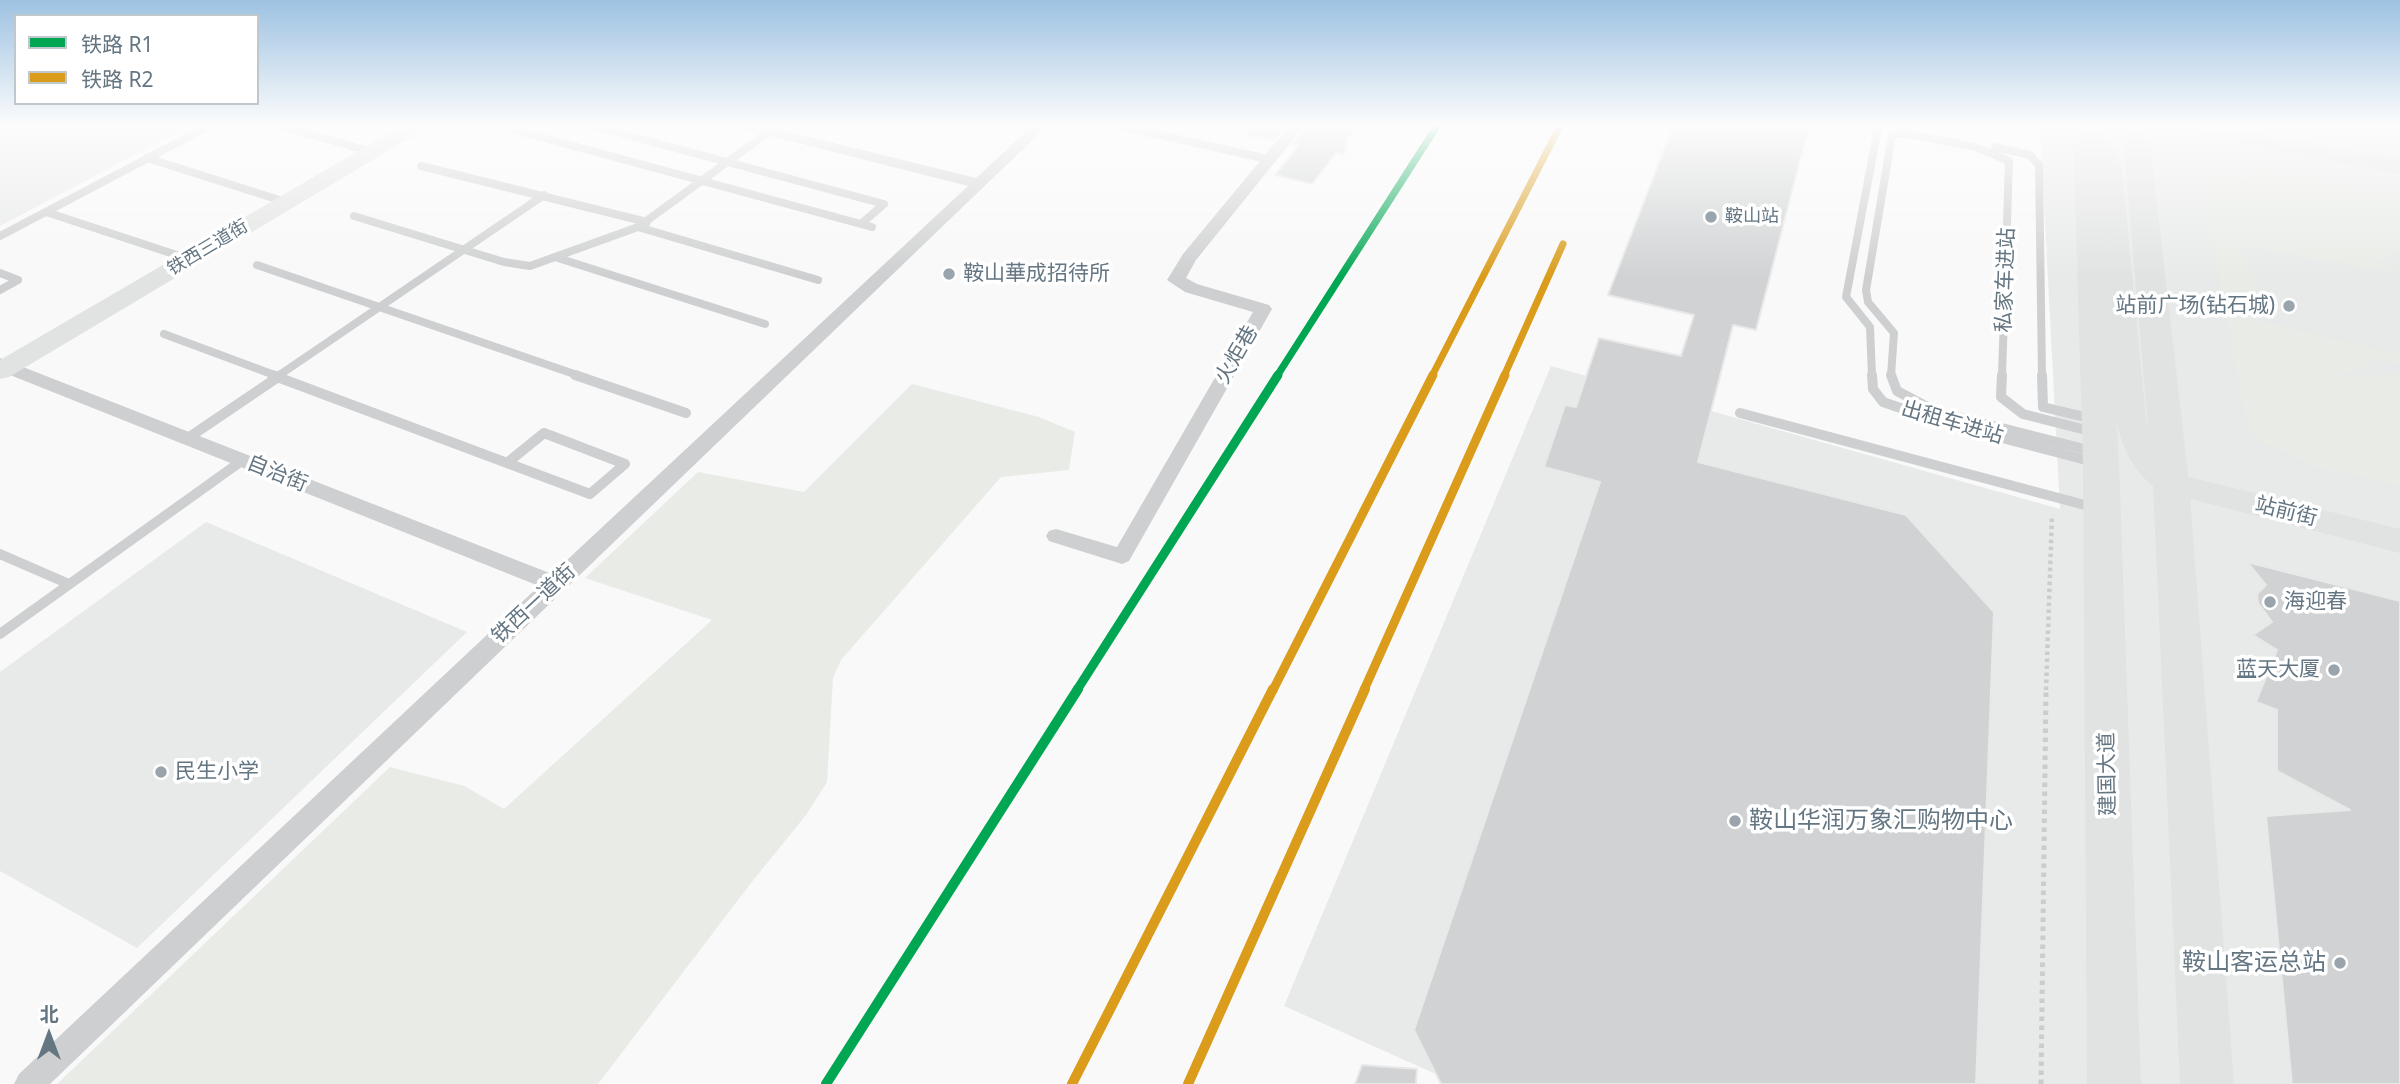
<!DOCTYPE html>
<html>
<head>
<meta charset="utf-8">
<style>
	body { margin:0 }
	#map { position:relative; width:2400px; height:1084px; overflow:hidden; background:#f9f9f9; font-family:"Noto Sans","Noto Sans SC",sans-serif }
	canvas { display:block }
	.legend { position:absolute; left:14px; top:14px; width:245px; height:91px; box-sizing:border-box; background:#fff; border:2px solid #c1c8cd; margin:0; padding:9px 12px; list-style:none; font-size:21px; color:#657683 }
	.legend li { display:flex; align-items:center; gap:14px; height:35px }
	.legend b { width:35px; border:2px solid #c1c8cd }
	.north { position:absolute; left:14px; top:1000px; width:70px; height:70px; -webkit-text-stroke:5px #fff; paint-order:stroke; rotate:0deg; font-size:19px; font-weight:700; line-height:28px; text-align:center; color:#657683 }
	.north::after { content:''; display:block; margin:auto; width:24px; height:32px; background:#657683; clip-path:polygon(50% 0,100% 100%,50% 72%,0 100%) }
</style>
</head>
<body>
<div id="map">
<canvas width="2400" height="1084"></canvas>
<ul class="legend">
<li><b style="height:9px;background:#00a651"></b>铁路 R1</li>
<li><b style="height:9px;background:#da9c1a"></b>铁路 R2</li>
</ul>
<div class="north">北</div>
</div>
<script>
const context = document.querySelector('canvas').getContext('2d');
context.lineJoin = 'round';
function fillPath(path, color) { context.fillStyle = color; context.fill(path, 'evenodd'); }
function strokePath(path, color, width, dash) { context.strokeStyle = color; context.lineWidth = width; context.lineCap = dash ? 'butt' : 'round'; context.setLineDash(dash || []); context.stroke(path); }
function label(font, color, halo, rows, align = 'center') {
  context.font = font + ' "Noto Sans","Noto Sans SC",sans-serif'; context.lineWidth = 7; context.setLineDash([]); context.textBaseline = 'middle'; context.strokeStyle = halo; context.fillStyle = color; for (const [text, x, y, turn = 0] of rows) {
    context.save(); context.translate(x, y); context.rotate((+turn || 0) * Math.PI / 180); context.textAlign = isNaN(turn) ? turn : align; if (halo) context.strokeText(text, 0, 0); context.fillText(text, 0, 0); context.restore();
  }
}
const built = new Path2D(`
	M 0,126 L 189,126 L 0,226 Z
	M 2040,126 L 2400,126 L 2400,1084 L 1458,1084 L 1284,1006 L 1551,366 L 2060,509 Z
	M 206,522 L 467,632 L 137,948 L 0,871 L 0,672 Z`);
const green = new Path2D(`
	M 2245,166 L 2400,195 L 2400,250 L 2381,246 L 2394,255 L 2375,261 L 2400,274 L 2241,246 C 2255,277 2259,286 2258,321 L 2400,354 L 2400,364 L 2370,358 L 2372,366 L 2339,375 L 2344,378 L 2400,373 L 2400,486 L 2311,466 L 2288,453 L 2261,444 L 2247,427 L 2211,239 L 2196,179 L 2210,172 L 2246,178 Z
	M 912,384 L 1039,417 L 1075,432 L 1069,470 L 1001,477 L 841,660 L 833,678 L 827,782 L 806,815 L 751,883 L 598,1084 L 57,1084 L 390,767 L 464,786 L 504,809 L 712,620 L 585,578 L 698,472 L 804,492 Z`);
const building = new Path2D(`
	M 1249,126 L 1286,126 L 1274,140 L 1248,135 Z
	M 1321,126 L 1357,126 L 1347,139 L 1344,155 L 1336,153 L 1312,184 L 1275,175 L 1299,145 L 1293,144 L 1306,128 L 1318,131 Z
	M 1673,126 L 1809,126 L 1756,330 L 1733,325 L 1698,462 L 1906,515 L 1994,612 L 1976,1084 L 1441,1084 L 1414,1030 L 1600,482 L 1544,467 L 1565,405 L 1576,407 L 1599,338 L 1681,356 L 1694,315 L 1608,295 Z
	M 2247,562 L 2400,601 L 2400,1084 L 2292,1084 L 2266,816 L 2350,810 L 2277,771 L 2277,710 L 2256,702 L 2277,650 L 2253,635 L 2272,622 L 2258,603 L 2257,594 L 2266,585 Z
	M 1362,1065 L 1417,1069 L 1416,1084 L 1355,1084 Z`);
const pathFar1 = new Path2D(`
	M 2046,690 L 2052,515`);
const path = new Path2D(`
	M 2041,1084 L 2046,689`);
const laneFar1 = new Path2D(`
	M 281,126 L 372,152
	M 593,126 L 884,204 L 861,224
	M 1120,126 L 1268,159
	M 515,130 L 872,227
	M 1995,147 L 2030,155 L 2039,165 L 2042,376
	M 147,158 L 286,202
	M 421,166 L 647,222
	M 46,212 L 189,259
	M 354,216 L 504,262 L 530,266 L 638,227 L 770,131
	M 638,227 L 818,280
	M 0,236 L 209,126
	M 558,258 L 765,324
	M 257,265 L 580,376
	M 0,273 L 18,280 L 0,290
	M 164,334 L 277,376
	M 278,376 L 544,195
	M 1872,376 L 1870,327 L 1846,297 L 1878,128 L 1881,126
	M 1891,376 L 1894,333 L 1868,302 L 1866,290 L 1892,135 L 1903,133 L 1976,147 L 2009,161 L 2002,376`);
const lane = new Path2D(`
	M 272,375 L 507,463
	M 575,375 L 686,413
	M 1872,375 L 1873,389 L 1883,402 L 1941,422 L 2094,462
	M 1891,375 L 1897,391 L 1935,411 L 2096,452
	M 2002,375 L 2001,397 L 2023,414 L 2094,432
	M 2042,375 L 2043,407 L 2093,419
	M 1740,413 L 2096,508
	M 544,433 L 625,464 L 590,494 L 507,463 Z
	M 188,438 L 281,375
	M 0,554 L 69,584
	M 0,634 L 243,460`);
const street = new Path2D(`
	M 741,126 L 765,126 L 976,178 L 1032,126 L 1047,126 L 50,1084 L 14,1084 L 19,1074 L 539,586 L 0,371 L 0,358 L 552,574 L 968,186 L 743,129 Z
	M 1289,126 L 1304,126 L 1196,260 L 1186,278 L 1197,284 L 1269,305 L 1272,309 L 1129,561 L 1122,564 L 1049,541 L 1046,536 L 1049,531 L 1056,529 L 1117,547 L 1253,312 L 1185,292 L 1167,280 L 1183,254 Z`);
const secondary = new Path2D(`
	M 401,126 L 426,126 L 423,130 L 9,377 L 0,379 L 0,360 Z`);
const primary = new Path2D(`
	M 2083,126 L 2105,126 L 2122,170 L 2146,419 L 2158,453 L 2181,475 L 2400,529 L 2400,553 L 2160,491 C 2134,473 2122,449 2116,419 L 2098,170 Z
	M 2167,126 L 2216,126 L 2400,160 L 2400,174 L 2179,133 L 2171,131 Z`);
const highway = new Path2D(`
	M 2073,126 L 2099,126 L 2119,464 L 2141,1084 L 2087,1084 L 2083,464 Z
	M 2122,126 L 2148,126 L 2189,483 L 2234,1084 L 2180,1084 L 2153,483 Z`);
const rail1Far2 = new Path2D(`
	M 1277,376 L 1437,126`);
const rail1Far1 = new Path2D(`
	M 1077,690 L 1278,375`);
const rail1 = new Path2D(`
	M 826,1084 L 1078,689`);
const rail2Far2 = new Path2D(`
	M 1432,376 L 1560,126
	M 1504,376 L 1563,244`);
const rail2Far1 = new Path2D(`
	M 1273,690 L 1433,375
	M 1364,690 L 1505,375`);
const rail2 = new Path2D(`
	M 1072,1084 L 1273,689
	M 1188,1084 L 1365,689`);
const markers = [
	[1711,217,7,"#99a4ac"],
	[949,274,7,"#99a4ac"],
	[2289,306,7,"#99a4ac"],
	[2270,602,7,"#99a4ac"],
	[2334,670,7,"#99a4ac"],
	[161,772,7,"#99a4ac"],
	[1735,821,7,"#99a4ac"],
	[2340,963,7,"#99a4ac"]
];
const farPoinames = [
	["鞍山站",1725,217]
];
const farStreetnames = [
	["铁西三道街",208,248,-31]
];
const poiNames = [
	["鞍山華成招待所",963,274],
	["站前广场(钻石城)",2275,306,"right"],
	["海迎春",2284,602],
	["蓝天大厦",2320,670,"right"],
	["民生小学",175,772]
];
const streetNames = [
	["私家车进站",2006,280,-88],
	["火炬巷",1237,355,-60],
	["出租车进站",1952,423,16],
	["自治街",277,474,22],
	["站前街",2286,512,14],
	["铁西一道街",534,604,-43],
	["建国大道",2108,774,-91]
];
const nearPoinames = [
	["鞍山华润万象汇购物中心",1749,821],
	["鞍山客运总站",2326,963,"right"]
];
fillPath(built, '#e8e9e9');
fillPath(green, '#e8ebe6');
fillPath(building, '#d0d2d3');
strokePath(building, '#e8e8e8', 2);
strokePath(pathFar1, '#cbcccd', 4.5, [3.5, 3.5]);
strokePath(path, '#cbcccd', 5, [4.5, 4.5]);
strokePath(laneFar1, '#cecfd0', 8);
strokePath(lane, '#cecfd0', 10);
fillPath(street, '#cecfd0');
fillPath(secondary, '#e1e2e2');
fillPath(primary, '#e1e2e2');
fillPath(highway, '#e1e2e2');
strokePath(rail1Far2, '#00a651', 7);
strokePath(rail1Far1, '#00a651', 9);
strokePath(rail1, '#00a651', 10);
strokePath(rail2Far2, '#da9c1a', 7);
strokePath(rail2Far1, '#da9c1a', 9);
strokePath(rail2, '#da9c1a', 10);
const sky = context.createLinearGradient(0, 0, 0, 278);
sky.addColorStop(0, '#9dc2e2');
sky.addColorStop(0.45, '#fcfcfc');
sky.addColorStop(1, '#fcfcfc00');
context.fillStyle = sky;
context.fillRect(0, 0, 2400, 278);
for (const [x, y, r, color] of markers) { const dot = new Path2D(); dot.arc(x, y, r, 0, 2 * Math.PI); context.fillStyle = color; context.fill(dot); strokePath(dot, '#fff', 2.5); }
label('18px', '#657683', '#fff', farPoinames, 'left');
label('18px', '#657683', '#fff', farStreetnames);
label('21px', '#657683', '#fff', poiNames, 'left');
label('21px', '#657683', '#fff', streetNames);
label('24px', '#657683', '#fff', nearPoinames, 'left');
</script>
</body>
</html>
